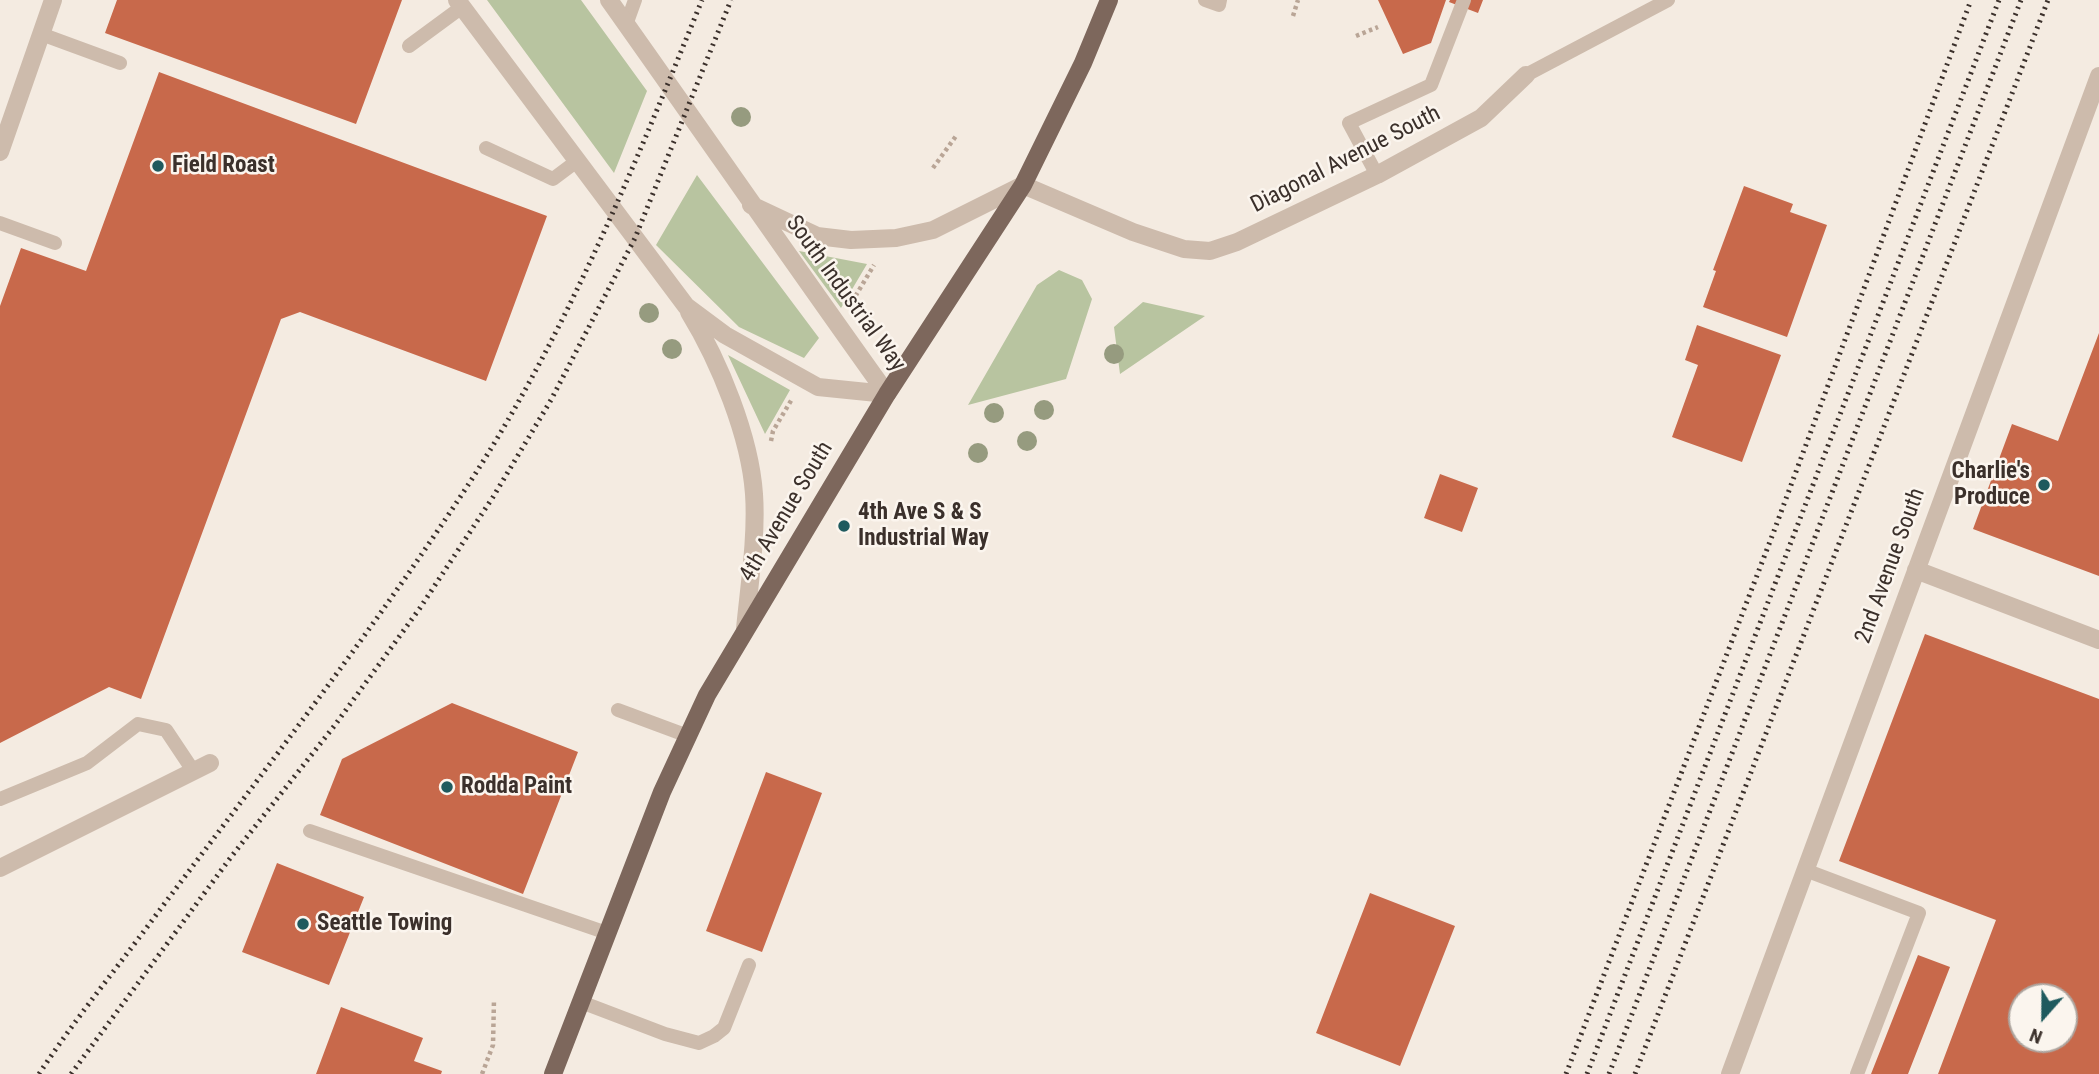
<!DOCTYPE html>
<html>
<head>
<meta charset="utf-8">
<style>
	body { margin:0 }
	#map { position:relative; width:2099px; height:1074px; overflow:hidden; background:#f4ebe1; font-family:"Roboto Condensed",sans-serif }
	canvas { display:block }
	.north { position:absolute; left:2008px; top:983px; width:70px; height:70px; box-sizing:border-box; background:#fbf5ee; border:2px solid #aea6a0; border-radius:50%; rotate:201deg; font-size:19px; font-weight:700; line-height:28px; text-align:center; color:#3b302b }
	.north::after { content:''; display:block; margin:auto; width:24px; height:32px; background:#1f5a5e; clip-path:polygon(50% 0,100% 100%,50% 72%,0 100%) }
</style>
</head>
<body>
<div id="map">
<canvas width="2099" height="1074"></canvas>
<div class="north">N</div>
</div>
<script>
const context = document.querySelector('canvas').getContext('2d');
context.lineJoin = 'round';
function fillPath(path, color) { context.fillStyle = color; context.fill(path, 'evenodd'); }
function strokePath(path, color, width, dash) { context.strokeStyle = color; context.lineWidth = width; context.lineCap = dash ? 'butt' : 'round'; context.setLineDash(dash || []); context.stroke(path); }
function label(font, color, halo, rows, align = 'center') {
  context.font = font + ' "Roboto Condensed",sans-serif'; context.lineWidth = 5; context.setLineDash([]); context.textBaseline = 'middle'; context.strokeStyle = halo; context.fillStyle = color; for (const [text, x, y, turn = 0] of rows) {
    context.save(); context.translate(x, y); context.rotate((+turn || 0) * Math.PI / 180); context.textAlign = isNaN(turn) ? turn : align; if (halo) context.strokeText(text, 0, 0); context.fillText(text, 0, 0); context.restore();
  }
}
const green = new Path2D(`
	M 487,0 L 581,0 L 647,91 L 614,173 Z
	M 697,175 L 819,338 L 804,358 L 739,327 L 656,245 Z
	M 799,251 L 867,264 L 841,308 Z
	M 1059,270 L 1082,280 L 1092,299 L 1066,379 L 968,405 L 1037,285 Z
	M 1143,302 L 1205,316 L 1120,374 L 1114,327 Z
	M 728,355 L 790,390 L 765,434 Z`);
const building = new Path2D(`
	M 117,0 L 402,0 L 356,124 L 105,33 Z
	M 1378,0 L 1446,0 L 1431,43 L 1403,54 Z
	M 1450,0 L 1483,0 L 1478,13 L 1449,2 Z
	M 159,72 L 547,216 L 486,381 L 300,312 L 281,319 L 141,699 L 109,687 L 0,743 L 0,306 L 21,248 L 86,271 Z
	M 1744,186 L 1793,204 L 1790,212 L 1827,225 L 1787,337 L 1703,307 L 1716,271 L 1713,270 Z
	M 1697,325 L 1781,355 L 1742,462 L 1672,437 L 1698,365 L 1685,360 Z
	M 2099,333 L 2099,576 L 1973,529 L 2012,424 L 2058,441 Z
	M 1440,474 L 1478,488 L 1462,532 L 1424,518 Z
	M 1925,634 L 2099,699 L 2099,1074 L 1938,1074 L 1996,920 L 1839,861 ZM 2022,997 L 2064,997 L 2064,1039 L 2022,1039 Z
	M 452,703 L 578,752 L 523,894 L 320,815 L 342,759 Z
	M 766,772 L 822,793 L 762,952 L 706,931 Z
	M 277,863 L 364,897 L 329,985 L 242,952 Z
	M 1370,893 L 1455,926 L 1400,1066 L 1316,1033 Z
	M 1918,955 L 1950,967 L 1908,1074 L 1871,1074 Z
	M 341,1007 L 423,1038 L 414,1061 L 442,1071 L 441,1074 L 316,1074 Z`);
const path = new Path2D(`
	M 1293,16 L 1298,0
	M 1356,36 L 1378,27
	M 933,168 L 956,136
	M 852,302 L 874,265
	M 856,305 L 867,311
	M 771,441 L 773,431 L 792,399
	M 482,1074 L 493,1045 L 494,999`);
const service = new Path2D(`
	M 1205,0 L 1219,5 L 1220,0
	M 626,25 L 635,0
	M 41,34 L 120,63
	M 409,46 L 462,7
	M 1526,75 L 1668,0
	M 486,148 L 553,179 L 577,161
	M 1377,175 L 1349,123 L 1431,85 L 1464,0
	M 0,223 L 55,243
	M 618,710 L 688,736
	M 0,799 L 87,763 L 138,724 L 166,730 L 194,772
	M 310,831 L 607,933
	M 1805,870 L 1919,913 L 1857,1074
	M 581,1002 L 665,1034 L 699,1043 L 714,1036 L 724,1028 L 749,965`);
const minor = new Path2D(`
	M 1023,185 L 1133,232 L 1184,249 L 1210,251 L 1237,242 L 1377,175 L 1481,118 L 1526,75
	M 1916,570 L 2099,640
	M 0,868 L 210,763
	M 1730,1074 L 2099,76`);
const tertiary = new Path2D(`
	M 457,0 L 686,306 L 725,335 L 818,387 L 887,394
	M 609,0 C 702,131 793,263 887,394
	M 0,152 L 53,0
	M 751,205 L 817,236 L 851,240 L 896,238 L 933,230 L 1023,185
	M 689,312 C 719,361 750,436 754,494 C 757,536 749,587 745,629`);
const primary = new Path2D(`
	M 553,1074 L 662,792 L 707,695 L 887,394 L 1023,185 L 1083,63 L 1109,0`);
const rail = new Path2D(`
	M 39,1074 C 75,1019 117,968 156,915 C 263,772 373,631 470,482 C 567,332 635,165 702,0
	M 71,1074 L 231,857 L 335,725 L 420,608 L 493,497 L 551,400 L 635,238 L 731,0
	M 1566,1074 L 1774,531 L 1971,0
	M 1587,1074 L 1999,0
	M 1609,1074 L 2021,0
	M 1635,1074 L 2048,0`);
const trees = [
	[741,117],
	[649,313],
	[672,349],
	[1114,354],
	[1044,410],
	[994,413],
	[1027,441],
	[978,453]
];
const markers = [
	[158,166,7,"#1f5a5e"],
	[2044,485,7,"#1f5a5e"],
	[844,526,7,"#1f5a5e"],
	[447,787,7,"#1f5a5e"],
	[303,924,7,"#1f5a5e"]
];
const streetNames = [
	["Diagonal Avenue South",1346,160,-27],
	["South Industrial Way",845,294,54],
	["4th Avenue South",787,512,-59],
	["2nd Avenue South",1891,566,-70]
];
const poiNames = [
	["Field Roast",172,166],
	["Charlie's",2030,472,"right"],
	["Produce",2030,498,"right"],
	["4th Ave S & S",858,513],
	["Industrial Way",858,539],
	["Rodda Paint",461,787],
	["Seattle Towing",317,924]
];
fillPath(green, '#b8c4a0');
fillPath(building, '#c8694b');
strokePath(path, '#b9a596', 4.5, [3.5, 3.5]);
strokePath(service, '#cdbbac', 14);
strokePath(minor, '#cdbbac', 18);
strokePath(tertiary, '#cdbbac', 18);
strokePath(primary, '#7d675c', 18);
strokePath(rail, '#3b302b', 5, [2, 5]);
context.fillStyle = '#969b7f';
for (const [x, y] of trees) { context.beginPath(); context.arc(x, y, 10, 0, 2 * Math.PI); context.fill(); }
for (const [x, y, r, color] of markers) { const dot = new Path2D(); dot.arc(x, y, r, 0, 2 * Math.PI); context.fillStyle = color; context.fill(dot); strokePath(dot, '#fbf5ee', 2.5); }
label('23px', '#3b302b', '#fbf5ee', streetNames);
label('bold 23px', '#3b302b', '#fbf5ee', poiNames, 'left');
</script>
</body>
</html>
